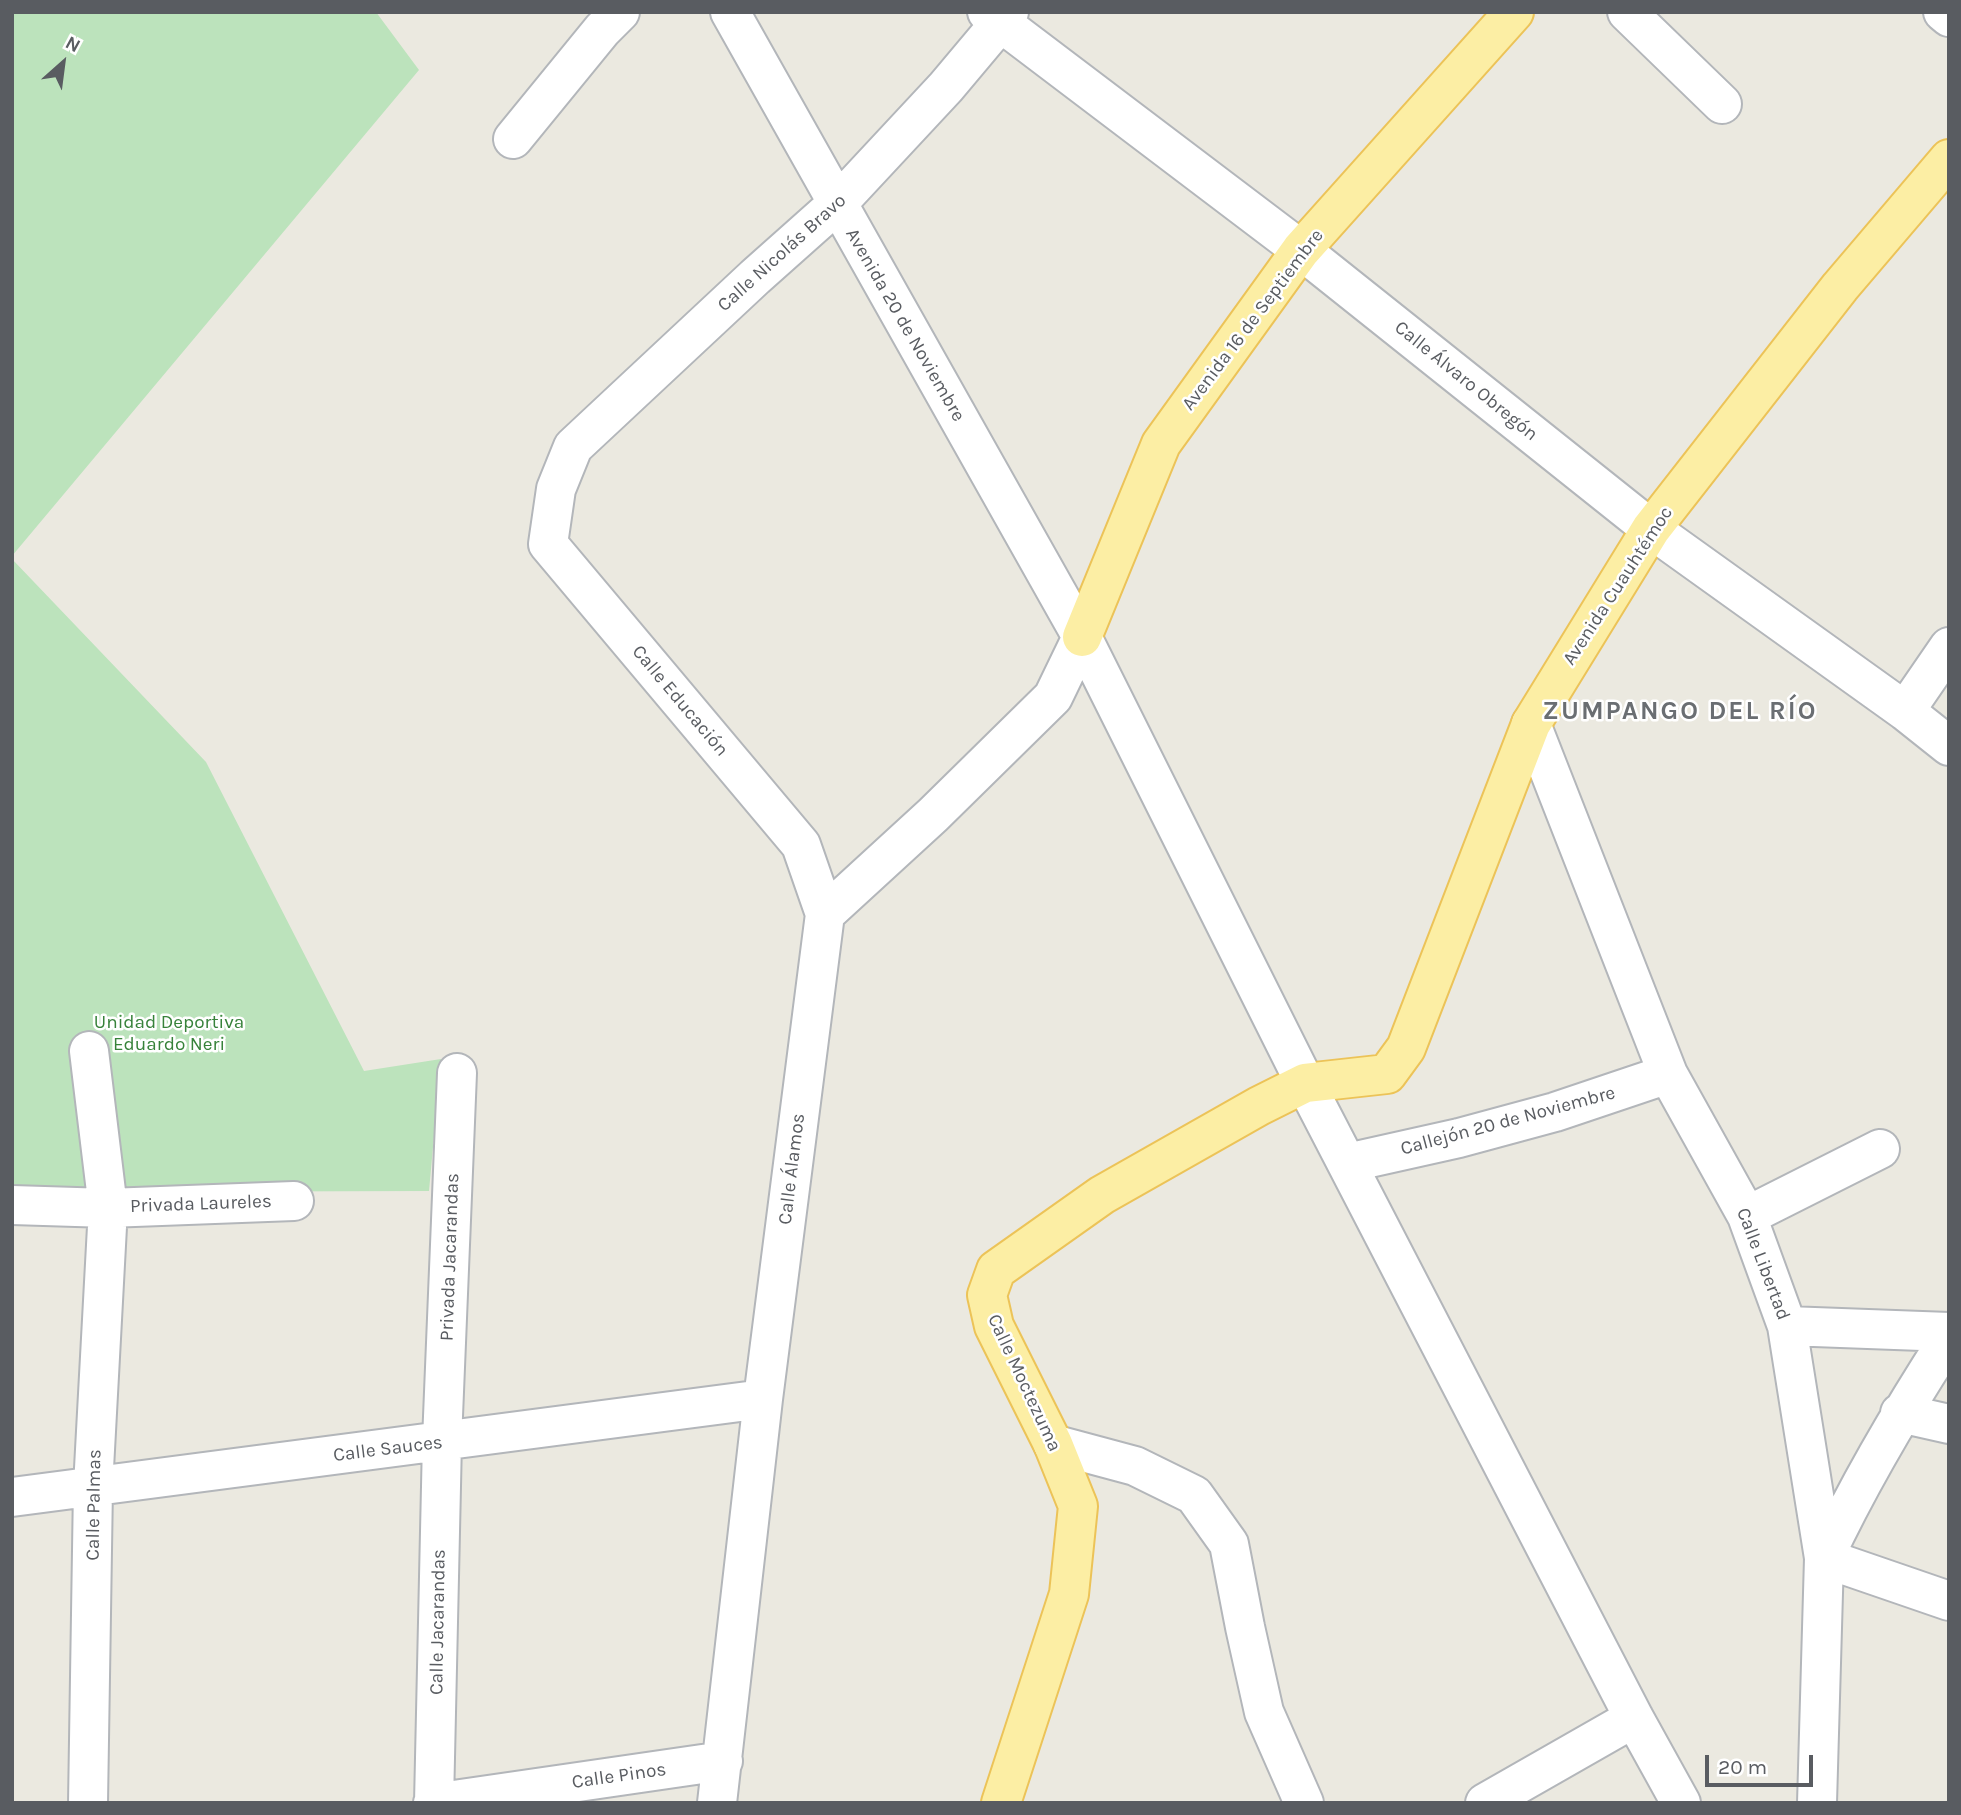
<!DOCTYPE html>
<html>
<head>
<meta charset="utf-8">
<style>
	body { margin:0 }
	#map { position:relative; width:1961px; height:1815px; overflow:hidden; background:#ebe9e0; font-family:Karla,sans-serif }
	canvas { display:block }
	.frame { position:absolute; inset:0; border:14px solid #595c61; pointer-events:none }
	.north { position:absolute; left:28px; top:28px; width:70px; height:70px; -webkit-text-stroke:5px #fff; paint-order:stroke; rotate:28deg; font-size:19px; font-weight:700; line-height:28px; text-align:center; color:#595c61 }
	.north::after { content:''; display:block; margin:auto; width:24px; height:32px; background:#595c61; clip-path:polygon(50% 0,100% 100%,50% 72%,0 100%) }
	.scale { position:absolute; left:1705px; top:1755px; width:108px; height:32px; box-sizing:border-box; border:4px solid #595c61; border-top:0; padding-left:9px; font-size:21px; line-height:24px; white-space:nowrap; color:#595c61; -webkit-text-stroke:5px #fff; paint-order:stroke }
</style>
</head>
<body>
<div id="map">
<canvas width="1961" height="1815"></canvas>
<div class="frame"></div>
<div class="north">N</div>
<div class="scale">20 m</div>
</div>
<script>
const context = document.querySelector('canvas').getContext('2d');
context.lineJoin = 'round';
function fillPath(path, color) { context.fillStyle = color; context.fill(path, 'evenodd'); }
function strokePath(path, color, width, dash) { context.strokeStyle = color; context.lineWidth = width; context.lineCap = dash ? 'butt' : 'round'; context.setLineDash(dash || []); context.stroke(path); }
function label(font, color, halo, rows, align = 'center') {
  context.font = font + ' Karla,sans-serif'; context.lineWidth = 5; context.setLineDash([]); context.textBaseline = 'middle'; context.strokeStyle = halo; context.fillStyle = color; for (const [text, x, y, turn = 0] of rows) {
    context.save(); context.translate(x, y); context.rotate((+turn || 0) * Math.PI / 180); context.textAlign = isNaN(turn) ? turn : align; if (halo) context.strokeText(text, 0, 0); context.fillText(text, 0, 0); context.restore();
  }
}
const green = new Path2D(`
	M 12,12 L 376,12 L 419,70 L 12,556 Z
	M 12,559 L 206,762 L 364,1071 L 441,1059 L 429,1191 L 83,1192 L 12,1186 Z`);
const minor = new Path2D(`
	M 730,12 L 1082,637 L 1305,1083 L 1634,1718 L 1681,1803
	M 987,12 L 1301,250 L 1651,529 L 1905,711 L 1949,746
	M 1627,12 L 1722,104
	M 1943,12 L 1949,17
	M 513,139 L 602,30 L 620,12
	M 1905,711 L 1949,647
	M 1531,724 L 1668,1074 L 1747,1216 L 1787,1326 L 1824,1558 L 1817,1803
	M 825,914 L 801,845 L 548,544 L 556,489 L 573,447 L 755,277 L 837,204 L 946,87 L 1009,12
	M 1347,1163 L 1459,1138 L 1555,1112 L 1668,1074
	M 12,1205 L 108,1208 L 294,1201
	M 1747,1216 L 1880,1149
	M 1787,1326 L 1949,1332
	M 1949,1338 C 1903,1409 1860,1481 1824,1558 L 1949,1601
	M 1900,1413 L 1949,1424
	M 1053,1444 L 1135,1466 L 1194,1495 L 1229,1544 L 1245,1627 L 1264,1712 L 1304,1803
	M 12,1497 L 763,1399
	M 88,1803 L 93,1487 L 108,1208 L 89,1051
	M 433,1803 L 723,1761
	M 434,1803 L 442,1441 L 457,1073
	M 717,1803 L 763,1399 L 825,914 L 933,815 L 1053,697 L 1082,637
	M 1485,1803 L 1634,1718`);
const major = new Path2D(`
	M 1082,637 L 1161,444 L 1301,250 L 1514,12
	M 1001,1803 L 1069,1594 L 1078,1506 L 1053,1444 L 994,1326 L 987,1295 L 996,1270 L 1102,1195 L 1259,1106 L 1305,1083 L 1387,1074 L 1406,1048 L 1531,724 L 1651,529 L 1840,287 L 1949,159`);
const streetNames = [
	["Calle Nicolás Bravo",782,253,-42],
	["Avenida 16 de Septiembre",1253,320,-53],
	["Avenida 20 de Noviembre",905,325,60],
	["Calle Álvaro Obregón",1466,381,39],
	["Avenida Cuauhtémoc",1618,586,-57],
	["Calle Educación",680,701,50],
	["Callejón 20 de Noviembre",1508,1121,-15],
	["Calle Álamos",792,1169,-83],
	["Privada Laureles",201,1204,-2],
	["Privada Jacarandas",450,1257,-88],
	["Calle Libertad",1763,1264,69],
	["Calle Moctezuma",1024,1383,65],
	["Calle Sauces",388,1449,-7],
	["Calle Palmas",94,1505,-89],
	["Calle Jacarandas",438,1622,-89],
	["Calle Pinos",619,1776,-8]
];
const parkNames = [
	["Unidad Deportiva",169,1023],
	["Eduardo Neri",169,1045]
];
const districtNames = [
	["ZUMPANGO DEL RÍO",1680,712]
];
fillPath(green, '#bce3bc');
strokePath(minor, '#b3b6ba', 42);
strokePath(major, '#ecc358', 42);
strokePath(minor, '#fff', 38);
strokePath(major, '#fceea4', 38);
label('19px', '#595c61', '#fff', streetNames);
label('19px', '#37823a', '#fff', parkNames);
context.letterSpacing = '2px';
label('bold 26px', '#6a6e72', '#fff', districtNames);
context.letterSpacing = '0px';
</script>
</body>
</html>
